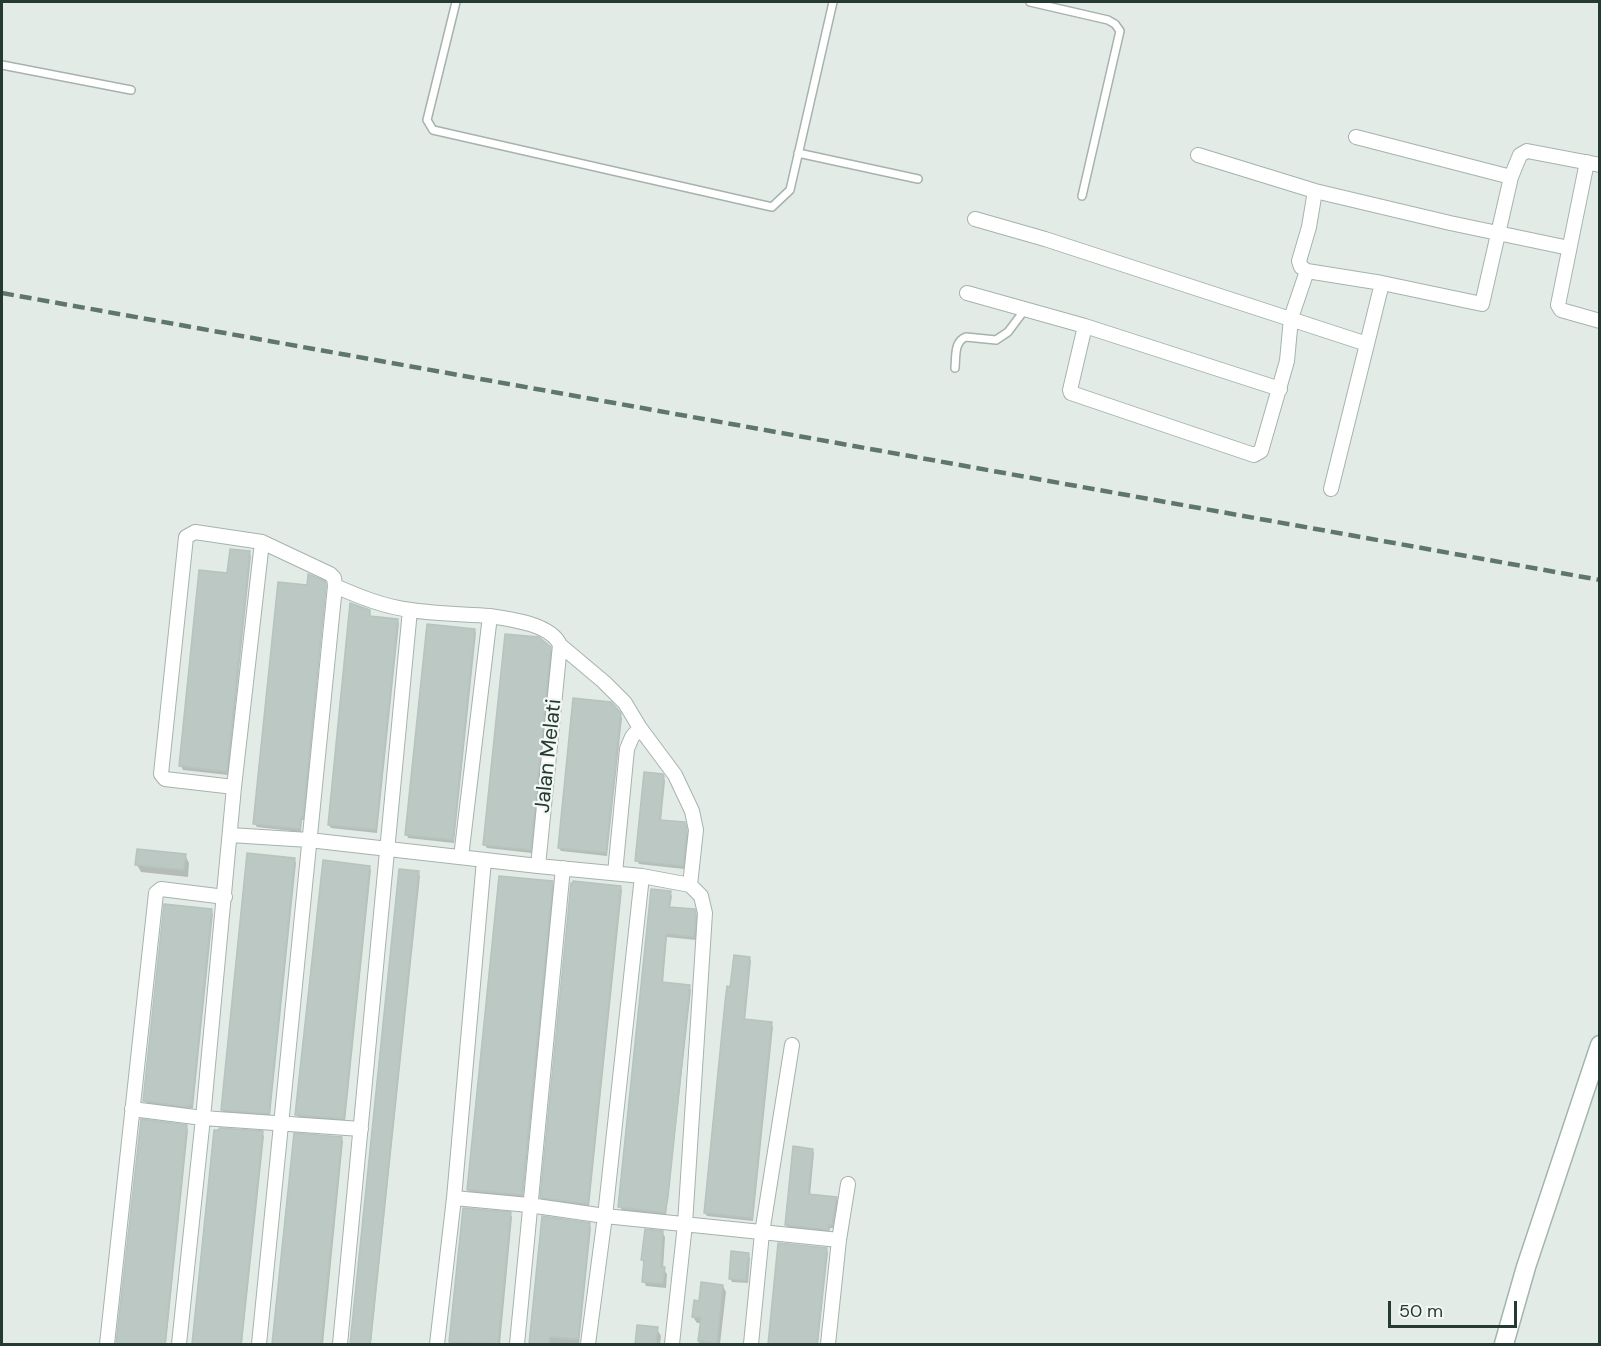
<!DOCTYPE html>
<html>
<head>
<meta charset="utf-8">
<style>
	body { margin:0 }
	#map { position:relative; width:1601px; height:1346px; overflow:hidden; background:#e3ebe7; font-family:"DM Sans",sans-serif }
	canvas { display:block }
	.frame { position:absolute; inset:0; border:3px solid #243a33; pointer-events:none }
	.scale { position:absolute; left:1388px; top:1301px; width:129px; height:27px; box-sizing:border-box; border:3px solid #243a33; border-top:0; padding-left:8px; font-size:18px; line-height:21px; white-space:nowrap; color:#243a33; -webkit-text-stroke:4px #f3f8f5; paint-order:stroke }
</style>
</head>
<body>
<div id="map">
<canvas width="1601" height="1346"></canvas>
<div class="frame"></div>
<div class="scale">50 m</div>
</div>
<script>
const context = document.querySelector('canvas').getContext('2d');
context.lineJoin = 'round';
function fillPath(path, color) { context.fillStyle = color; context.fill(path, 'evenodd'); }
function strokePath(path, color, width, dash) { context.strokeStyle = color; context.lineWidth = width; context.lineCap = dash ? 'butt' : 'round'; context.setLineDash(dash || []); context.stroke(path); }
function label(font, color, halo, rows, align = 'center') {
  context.font = font + ' "DM Sans",sans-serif'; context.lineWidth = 4.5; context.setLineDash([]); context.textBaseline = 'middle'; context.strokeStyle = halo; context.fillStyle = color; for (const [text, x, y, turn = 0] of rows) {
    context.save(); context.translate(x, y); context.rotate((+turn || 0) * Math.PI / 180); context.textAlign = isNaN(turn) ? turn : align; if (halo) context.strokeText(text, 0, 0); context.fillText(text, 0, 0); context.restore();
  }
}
const shadow = new Path2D(`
	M 249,553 L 251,556 L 228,775 L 183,770 L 181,766 L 228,574 Z
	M 326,586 L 304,820 L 302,820 L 301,832 L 257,827 L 255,824 Z
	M 369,611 L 371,617 L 397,620 L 399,623 L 377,833 L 331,828 L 329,825 Z
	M 474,630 L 476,633 L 454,843 L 408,838 L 407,835 Z
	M 550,648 L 552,652 L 532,853 L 487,848 L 485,845 Z
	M 619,714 L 622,718 L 607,856 L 561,851 L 559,848 Z
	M 662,775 L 665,781 L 661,821 L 686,827 L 688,835 L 684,869 L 639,864 L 637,860 Z
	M 185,855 L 189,863 L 188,877 L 141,872 L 137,865 Z
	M 294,859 L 296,863 L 270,1116 L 224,1113 L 222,1110 Z
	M 369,867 L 371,870 L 345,1122 L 299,1118 L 297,1115 Z
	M 400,871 L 418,873 L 420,876 L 371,1344 L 351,1344 Z
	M 552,883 L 554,886 L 523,1198 L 470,1193 L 468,1190 Z
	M 620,887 L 622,890 L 589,1207 L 544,1200 L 542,1197 Z
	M 670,892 L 672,896 L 670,908 L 696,914 L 697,918 L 696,940 L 667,937 L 664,971 L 663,984 L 689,987 L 691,990 L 666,1215 L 622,1210 L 620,1207 Z
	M 211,910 L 213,914 L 193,1108 L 190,1108 L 190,1110 L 147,1104 L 145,1101 Z
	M 749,958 L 751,961 L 745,1021 L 771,1024 L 773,1027 L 753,1221 L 707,1216 L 705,1213 L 732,988 Z
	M 143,1121 L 186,1126 L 188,1130 L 166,1344 L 118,1344 Z
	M 215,1131 L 262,1133 L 264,1136 L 242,1344 L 193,1344 Z
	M 295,1135 L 341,1138 L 343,1141 L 323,1344 L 274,1344 Z
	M 812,1150 L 814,1153 L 810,1196 L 836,1199 L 838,1202 L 833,1228 L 830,1228 L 829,1233 L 788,1228 L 786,1225 Z
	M 464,1209 L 510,1214 L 512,1217 L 500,1344 L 451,1344 Z
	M 543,1218 L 589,1224 L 591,1228 L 579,1344 L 530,1344 Z
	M 662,1232 L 665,1237 L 663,1269 L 667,1274 L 666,1288 L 646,1286 L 644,1281 L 645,1265 L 642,1260 Z
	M 780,1244 L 826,1249 L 828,1252 L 818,1344 L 770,1344 Z
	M 748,1255 L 750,1258 L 748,1283 L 732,1282 L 730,1278 Z
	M 723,1286 L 726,1292 L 720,1344 L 699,1344 L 702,1323 L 697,1323 L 693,1317 L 700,1303 Z
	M 657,1329 L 661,1336 L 660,1344 L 633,1344 Z`);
const building = new Path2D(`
	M 230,549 L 250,551 L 227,772 L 179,766 L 199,570 L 227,573 Z
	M 308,574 L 325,581 L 326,586 L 303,818 L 301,817 L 300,829 L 253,824 L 278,582 L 307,585 Z
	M 350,603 L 370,610 L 370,616 L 398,619 L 376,830 L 328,825 Z
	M 427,624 L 475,629 L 453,840 L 405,835 Z
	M 505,634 L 539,637 L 551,647 L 531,850 L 483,845 Z
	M 573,698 L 611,702 L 621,713 L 606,853 L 558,848 Z
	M 644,772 L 663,774 L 664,776 L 660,820 L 685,822 L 687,830 L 683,866 L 635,861 Z
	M 137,849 L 186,854 L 184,870 L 135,865 Z
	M 247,853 L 295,858 L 269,1114 L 221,1110 Z
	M 323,860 L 370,866 L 344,1119 L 295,1115 Z
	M 399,869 L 419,871 L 402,1037 L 370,1344 L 350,1344 Z
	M 499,876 L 553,881 L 522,1195 L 467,1190 Z
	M 573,881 L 621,886 L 588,1204 L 540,1198 L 571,883 L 573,883 Z
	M 651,889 L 671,891 L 669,907 L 695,909 L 696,914 L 694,937 L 666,934 L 663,967 L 662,982 L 690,985 L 668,1197 L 665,1213 L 618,1207 Z
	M 164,904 L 212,909 L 192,1105 L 189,1105 L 189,1107 L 143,1101 Z
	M 734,955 L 750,957 L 744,1019 L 772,1022 L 752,1218 L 704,1213 L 725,1002 L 727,986 L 730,987 Z
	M 141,1119 L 187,1125 L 165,1344 L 116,1344 Z
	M 219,1128 L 263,1131 L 241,1344 L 192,1344 L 214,1130 L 219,1130 Z
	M 294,1133 L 342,1137 L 321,1344 L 272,1344 Z
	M 793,1146 L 813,1149 L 808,1194 L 837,1197 L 832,1225 L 829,1225 L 828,1230 L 785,1225 Z
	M 463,1208 L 511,1212 L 498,1344 L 449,1342 Z
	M 542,1216 L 590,1223 L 586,1265 L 578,1339 L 550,1337 L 549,1344 L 529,1344 Z
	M 645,1229 L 663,1231 L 661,1267 L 665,1267 L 663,1284 L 642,1282 L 644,1260 L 641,1260 Z
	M 778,1243 L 827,1248 L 817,1344 L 768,1344 Z
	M 731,1251 L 749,1253 L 746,1281 L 729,1279 Z
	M 701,1282 L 723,1285 L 717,1343 L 698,1341 L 701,1318 L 692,1317 L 694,1300 L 699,1301 Z
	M 637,1325 L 658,1327 L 656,1344 L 635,1344 Z`);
const lane = new Path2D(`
	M 456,2 L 427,120 L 433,130 L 772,207 L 790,190 L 833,2
	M 1030,2 L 1108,20 L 1115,24 L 1120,31 L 1082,196
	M 2,65 L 131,90
	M 798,153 L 918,179
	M 955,368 C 956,357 954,341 966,337 L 996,340 L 1008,332 L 1026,308`);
const street = new Path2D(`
	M 1356,137 L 1511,177
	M 1198,155 L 1315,191 L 1450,223 L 1569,248
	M 1587,162 L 1558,305 L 1561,310 L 1600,321
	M 975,219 L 1045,239 L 1367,344 L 1382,283
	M 1307,271 L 1382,283 L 1482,304 L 1511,177 L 1520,155 L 1527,151 L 1600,165
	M 967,293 L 1085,326 L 1280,389
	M 1085,326 L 1070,390 L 1071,393 L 1254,455 L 1261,451 L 1287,361 L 1291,318 L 1307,271 L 1301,267 L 1299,261 L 1309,227 L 1315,191
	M 1331,489 L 1367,344
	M 490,616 C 510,619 551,624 560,645 L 604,682 L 625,703 L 640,728 L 675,775 L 692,811 L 696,830 L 690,885
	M 234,787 L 165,779 L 161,774 L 186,537 L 195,532 L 262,542 L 330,574 L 334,578 L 335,586 C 360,597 385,607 411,610 C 437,614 464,614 490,616 L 461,857
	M 230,835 L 309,840 L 538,866 L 642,876 L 690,885 L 701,896 L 705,913 L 685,1224 L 672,1344
	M 538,866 L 560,645
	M 615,873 L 627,749 L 632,737 L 640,728
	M 132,1109 L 203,1118 L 361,1129
	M 454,1198 L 529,1205 L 605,1216 L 839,1240 L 828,1344
	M 839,1240 L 848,1184
	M 107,1344 L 156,893 L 161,889 L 225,897
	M 179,1344 L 203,1118 L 234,787 L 262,542
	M 259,1344 L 335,586
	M 340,1344 L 410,610
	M 437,1344 L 454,1198 L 484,860
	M 517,1344 L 563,868
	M 588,1344 L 605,1216 L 642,876
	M 751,1344 L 762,1233 L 792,1045`);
const secondary = new Path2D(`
	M 1504,1344 L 1526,1267 L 1600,1045`);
const rail = new Path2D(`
	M 2,293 L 1600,580`);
const streetNames = [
	["Jalan Melati",549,756,-84]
];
fillPath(shadow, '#0003');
fillPath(building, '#bbc8c3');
strokePath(building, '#b6c4bd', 1.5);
strokePath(lane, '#a6b2ad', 10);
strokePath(street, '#a6b2ad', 16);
strokePath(secondary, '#a2b6ae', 21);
strokePath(lane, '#fff', 7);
strokePath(street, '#fff', 14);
strokePath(secondary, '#fff', 18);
strokePath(rail, '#5f766e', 4.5, [12, 6]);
label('21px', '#243a33', '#f3f8f5', streetNames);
</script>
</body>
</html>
